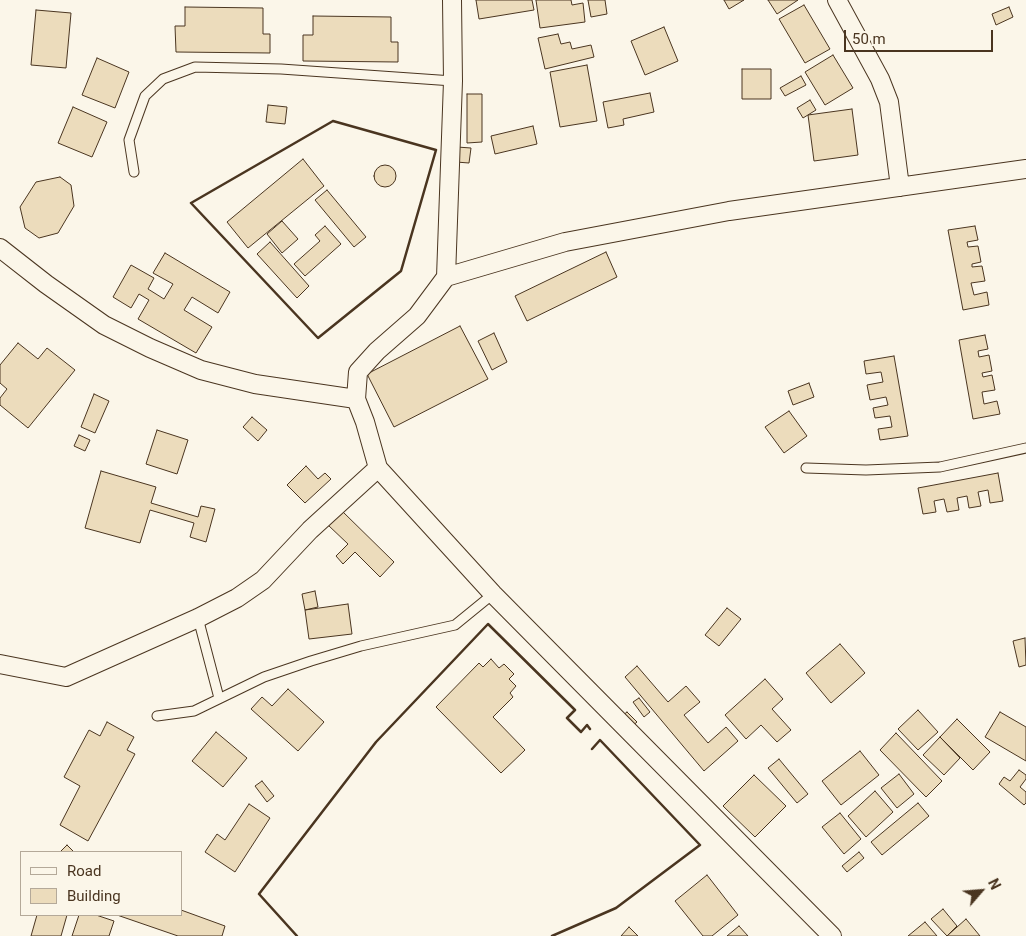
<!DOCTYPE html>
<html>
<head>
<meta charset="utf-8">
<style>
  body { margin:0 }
  #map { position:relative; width:1026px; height:936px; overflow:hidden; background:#fbf6e9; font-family:Roboto,sans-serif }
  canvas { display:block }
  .legend { position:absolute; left:20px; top:851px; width:162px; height:65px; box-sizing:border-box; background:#fbf6e9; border:1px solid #b4a999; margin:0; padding:6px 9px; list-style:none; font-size:15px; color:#4a3520 }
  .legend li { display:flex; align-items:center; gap:10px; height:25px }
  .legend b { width:25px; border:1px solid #b4a999 }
  .north { position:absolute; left:956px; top:866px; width:50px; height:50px; -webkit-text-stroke:4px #fbf6e9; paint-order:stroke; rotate:63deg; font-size:14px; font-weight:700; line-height:20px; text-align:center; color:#4a3520 }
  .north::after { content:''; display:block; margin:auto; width:18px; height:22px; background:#4a3520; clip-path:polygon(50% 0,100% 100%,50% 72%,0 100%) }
  .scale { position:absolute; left:844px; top:30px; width:149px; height:22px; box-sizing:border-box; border:2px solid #4a3520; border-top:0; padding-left:6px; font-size:15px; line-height:18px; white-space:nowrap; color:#4a3520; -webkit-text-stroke:4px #fbf6e9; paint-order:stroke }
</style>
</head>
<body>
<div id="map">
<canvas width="1026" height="936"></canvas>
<ul class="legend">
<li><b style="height:6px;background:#fbf6e9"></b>Road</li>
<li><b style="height:14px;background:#ecdcbc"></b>Building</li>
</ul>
<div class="north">N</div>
<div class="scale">50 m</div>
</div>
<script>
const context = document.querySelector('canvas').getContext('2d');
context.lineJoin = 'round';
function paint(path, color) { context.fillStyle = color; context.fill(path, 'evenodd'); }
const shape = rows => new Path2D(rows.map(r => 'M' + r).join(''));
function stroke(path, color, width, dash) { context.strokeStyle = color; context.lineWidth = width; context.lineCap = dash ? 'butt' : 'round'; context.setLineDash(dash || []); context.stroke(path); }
const building = shape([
  [476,0,532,0,534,10,479,19,476,0],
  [536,0,571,0,572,5,583,3,585,22,540,28,536,0],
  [588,0,605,0,607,14,591,17,588,0],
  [724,0,744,0,729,9,724,0],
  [768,0,798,0,777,14,768,0],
  [804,5,830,49,805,63,779,19,804,5],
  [185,7,263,8,263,34,270,34,270,53,176,52,175,26,185,26,185,7],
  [1009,7,1013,17,996,25,992,14,1009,7],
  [36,10,71,13,66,68,31,65,36,10],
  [313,16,391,17,391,42,398,42,398,62,303,61,303,35,313,35,313,16],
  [664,27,678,61,645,75,631,41,664,27],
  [558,34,561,44,570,42,572,49,591,45,594,57,545,69,538,38,558,34],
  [833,55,853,88,825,105,805,72,833,55],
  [97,58,129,72,115,108,82,95,97,58],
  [587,65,597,121,560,127,550,72,587,65],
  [742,69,771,69,771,99,742,99,742,69],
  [801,76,806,85,785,96,780,88,801,76],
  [650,93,654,112,623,119,624,125,608,128,603,102,650,93],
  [467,94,482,94,482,142,467,143,467,94],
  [810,100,816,110,803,118,797,108,810,100],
  [268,105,287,107,285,124,266,122,268,105],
  [73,107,107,122,92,157,58,143,73,107],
  [852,109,858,155,814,161,808,115,852,109],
  [533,126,537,144,495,154,491,136,533,126],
  [457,147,471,148,469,163,456,162,457,147],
  [303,159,324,186,248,248,227,222,303,159],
  '374 176a11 11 0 1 1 22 0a11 11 0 1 1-22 0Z',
  [60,177,71,185,74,206,58,233,39,238,25,228,20,207,36,182,60,177],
  [327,190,366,237,354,247,315,200,327,190],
  [282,221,298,239,282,253,267,234,282,221],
  [325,226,341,244,305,276,294,264,320,241,315,235,325,226],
  [975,226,978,240,967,242,968,247,978,246,981,262,972,264,972,267,982,266,985,281,971,283,974,295,987,292,989,305,963,310,948,230,975,226],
  [270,242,309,286,297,298,257,254,270,242],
  [606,252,617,277,527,321,515,296,606,252],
  [165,253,230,292,218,313,192,297,184,310,212,327,196,353,138,319,149,300,139,294,131,308,113,297,131,265,154,278,148,289,164,299,173,284,153,273,165,253],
  [460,326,488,379,394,427,367,374,460,326],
  [494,333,507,362,492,370,478,341,494,333],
  [985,335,988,349,978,351,979,357,989,355,992,371,982,373,983,377,992,375,995,390,982,392,984,404,997,401,1000,414,973,419,959,340,985,335],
  [18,343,38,359,47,348,75,370,28,428,0,405,0,398,7,389,0,383,0,365,18,343],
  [894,356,908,436,880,440,878,429,892,427,890,416,875,418,873,408,888,405,886,397,870,400,867,385,883,382,881,372,866,374,864,361,894,356],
  [809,383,814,397,793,405,788,391,809,383],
  [94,394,109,401,95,433,81,427,94,394],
  [789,411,807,436,784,453,765,427,789,411],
  [252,417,267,430,258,441,243,427,252,417],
  [157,430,188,440,177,474,146,464,157,430],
  [79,435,90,440,85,451,74,446,79,435],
  [306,466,318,479,325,473,331,479,305,503,287,485,306,466],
  [101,471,156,487,151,503,198,517,201,506,215,509,206,542,190,537,194,523,150,510,140,543,85,528,101,471],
  [998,473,1003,501,990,503,988,490,978,492,981,506,969,508,967,496,957,498,959,510,947,512,944,499,934,501,936,512,923,514,918,488,998,473],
  [342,511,394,562,380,577,355,552,343,564,336,556,348,544,328,525,342,511],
  [315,591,318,607,305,610,302,594,315,591],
  [348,604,352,634,309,639,305,610,348,604],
  [727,608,741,619,719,646,705,635,727,608],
  [1025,638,1026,665,1019,667,1013,641,1025,638],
  [840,644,865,673,831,703,806,673,840,644],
  [491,659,499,668,504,664,514,674,509,679,516,686,510,693,513,697,493,717,525,750,501,773,436,707,479,663,483,667,491,659],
  [637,666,668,702,686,686,700,702,684,715,708,743,726,727,738,741,704,771,625,677,637,666],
  [765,679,783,699,772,709,791,730,777,742,761,725,746,739,725,715,765,679],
  [288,689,324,722,298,751,251,709,262,697,272,706,288,689],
  [639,698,650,712,644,717,633,702,639,698],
  [918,710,938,732,918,750,898,729,918,710],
  [627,712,637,722,631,727,622,716,627,712],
  [1000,712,1026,727,1026,761,985,737,1000,712],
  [957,719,990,752,973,770,940,737,957,719],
  [107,722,134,737,127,750,135,754,88,841,60,825,80,786,64,777,89,730,100,736,107,722],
  [216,732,247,758,223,787,192,761,216,732],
  [896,733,942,781,926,797,880,750,896,733],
  [940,737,960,758,944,775,923,755,940,737],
  [860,751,879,775,841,805,822,781,860,751],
  [779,759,808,794,797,803,768,768,779,759],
  [1019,770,1026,775,1026,779,1020,787,1026,792,1026,803,1024,805,999,784,1004,777,1010,781,1019,770],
  [899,774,914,794,897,808,881,788,899,774],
  [754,775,786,806,755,837,723,806,754,775],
  [262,781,274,796,267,802,255,786,262,781],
  [875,791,893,812,866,837,848,816,875,791],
  [918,803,929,816,882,855,871,842,918,803],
  [249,804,270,818,235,872,205,852,217,834,225,840,249,804],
  [840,813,861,839,844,854,822,827,840,813],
  [67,845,74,852,60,852,67,845],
  [859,852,864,858,847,872,842,866,859,852],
  [707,875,738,915,712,936,703,936,675,901,707,875],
  [943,909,957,926,947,936,931,919,943,909],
  [181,910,225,926,222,936,178,936,117,915,181,915,181,910],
  [37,915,67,915,61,936,31,936,37,915],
  [79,915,96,915,114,921,109,936,72,936,79,915],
  [966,919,980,936,947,936,966,919],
  [925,922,937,936,908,936,925,922],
  [739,926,748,936,727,936,739,926],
  [629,927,638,936,621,936,629,927]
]);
paint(building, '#ecdcbc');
stroke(building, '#4a3520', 1);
const lane = shape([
  [134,172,129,140,145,96,163,79,195,67,281,69,453,81],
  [806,468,866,470,940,467,1026,448],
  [198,618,219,698],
  [157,716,194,711,264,677,311,661,361,646,455,625,493,594]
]);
const street = shape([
  [837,0,880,79,889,102,900,187],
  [0,248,46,284,104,325,150,348,201,370,255,384,356,399],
  [446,277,453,81,452,0],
  [0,664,66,677,198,618,237,598,263,580,310,530,378,468],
  [832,936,493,594,378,468,365,422,356,399,358,372,377,351,417,316,446,277,565,242,729,211,1026,169]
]);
stroke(lane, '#4a3520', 11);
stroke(street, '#4a3520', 20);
stroke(lane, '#fbf6e9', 9);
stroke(street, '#fbf6e9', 18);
stroke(shape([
  [333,121,436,150,401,271,318,338,191,203,333,121],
  [297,936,259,894,376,742,488,624,575,710,567,718,581,732,587,725,590,729],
  [552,936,616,908,700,845,600,740,592,749]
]), '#4a3520', 2.5);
</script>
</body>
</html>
